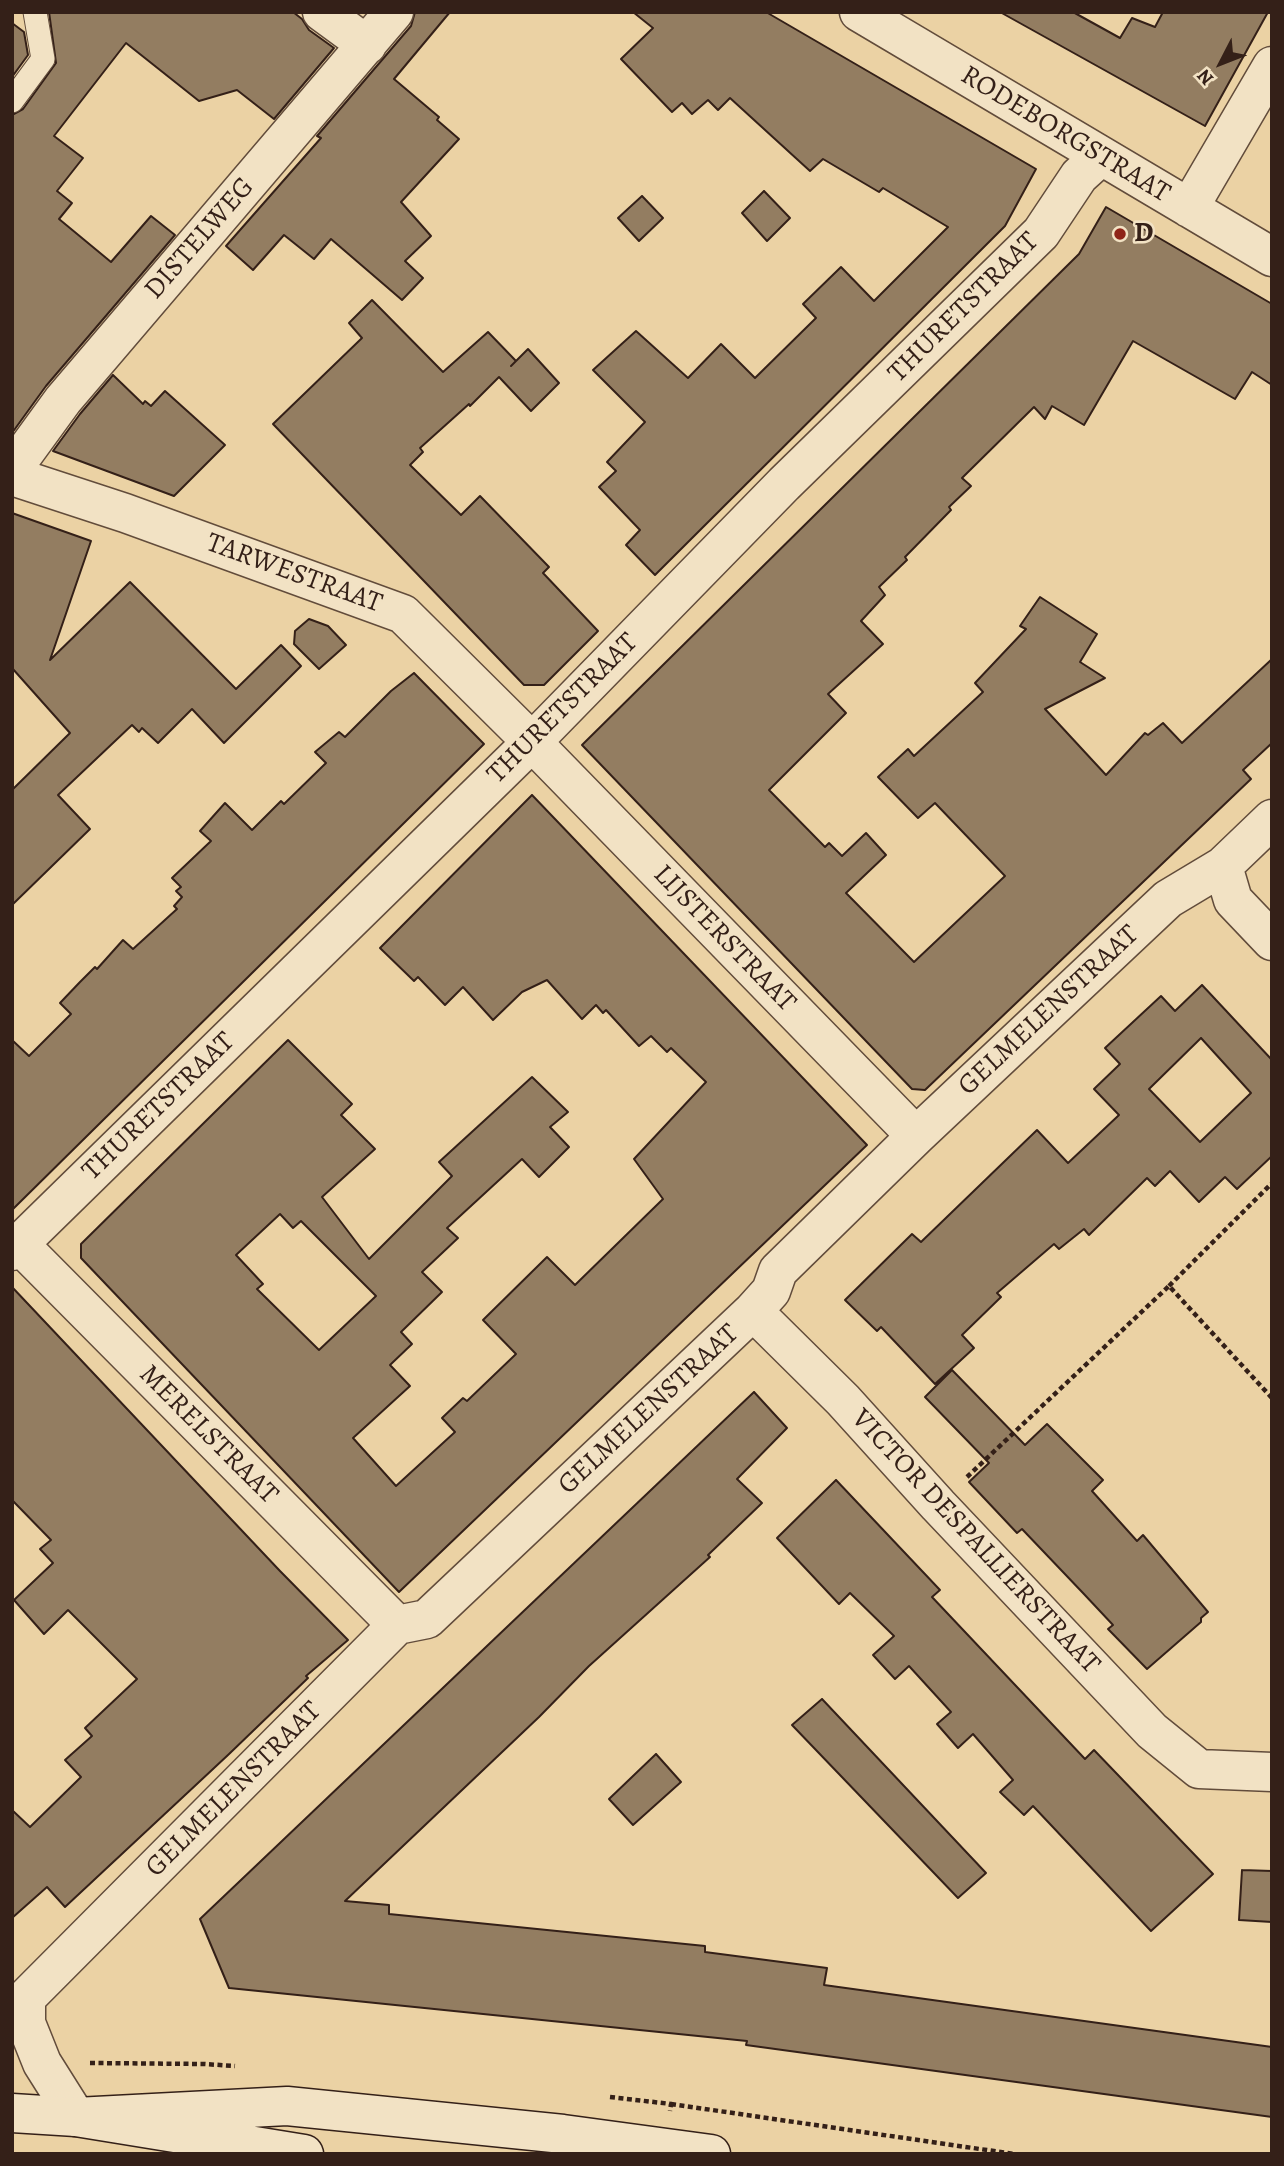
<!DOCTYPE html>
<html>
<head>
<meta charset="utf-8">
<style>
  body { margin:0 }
  #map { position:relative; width:1284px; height:2166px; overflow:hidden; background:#ebd2a4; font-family:Alegreya,serif }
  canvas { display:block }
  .frame { position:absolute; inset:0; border:14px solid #342018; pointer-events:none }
  .north { position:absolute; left:1186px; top:28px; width:70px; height:70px; -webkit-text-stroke:5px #f2e2c4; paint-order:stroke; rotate:228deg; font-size:19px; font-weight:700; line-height:28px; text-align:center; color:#342018 }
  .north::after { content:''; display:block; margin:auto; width:24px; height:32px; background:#342018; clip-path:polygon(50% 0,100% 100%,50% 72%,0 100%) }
</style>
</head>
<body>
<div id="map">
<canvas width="1284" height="2166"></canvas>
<div class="frame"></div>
<div class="north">N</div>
</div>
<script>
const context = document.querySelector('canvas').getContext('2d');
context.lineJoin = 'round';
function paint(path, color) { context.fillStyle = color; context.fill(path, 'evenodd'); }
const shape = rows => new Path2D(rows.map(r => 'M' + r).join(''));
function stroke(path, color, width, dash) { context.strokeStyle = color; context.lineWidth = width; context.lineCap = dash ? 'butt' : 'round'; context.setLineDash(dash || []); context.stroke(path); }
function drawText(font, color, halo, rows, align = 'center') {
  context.font = font + ' Alegreya,serif'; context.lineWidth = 5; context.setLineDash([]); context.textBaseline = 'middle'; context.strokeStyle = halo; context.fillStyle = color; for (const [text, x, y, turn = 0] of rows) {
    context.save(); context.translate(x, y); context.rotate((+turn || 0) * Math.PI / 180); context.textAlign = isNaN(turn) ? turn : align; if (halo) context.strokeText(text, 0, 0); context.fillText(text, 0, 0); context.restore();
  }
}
const building = shape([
  [49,12,293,12,302,19,309,30,334,48,274,119,237,90,199,101,126,43,54,136,83,158,57,191,72,203,59,219,111,262,151,216,175,235,46,386,12,433,12,115,23,109,56,63,49,12],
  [415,12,450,12,394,79,439,117,437,120,459,139,401,202,431,236,405,261,423,278,402,300,331,239,314,259,284,235,253,270,226,246,321,138,317,136,411,26,415,12],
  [633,12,766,12,1036,169,1005,226,655,575,626,545,640,530,599,487,616,471,607,462,645,422,593,370,636,331,688,378,721,344,755,378,816,318,803,304,841,267,874,301,948,227,883,188,879,192,823,159,810,171,730,98,718,110,708,100,692,114,682,103,672,112,621,59,653,28,633,12],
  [1000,12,1073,12,1120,38,1132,18,1155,27,1163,12,1268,12,1205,126,1000,12],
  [12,23,24,32,28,55,12,77,12,23],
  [764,191,790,218,767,241,742,213,764,191],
  [642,196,663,218,639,241,618,218,642,196],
  [1106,207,1272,304,1272,385,1252,372,1235,399,1133,341,1084,425,1052,406,1045,419,1034,407,962,478,971,486,949,507,951,510,905,557,907,560,879,587,885,595,861,621,883,644,828,694,846,713,769,790,825,847,829,843,842,856,866,833,886,855,846,893,914,962,1005,876,935,803,918,818,878,777,908,749,914,756,983,692,975,683,1026,629,1020,626,1040,597,1097,634,1080,662,1105,678,1045,709,1106,775,1145,733,1148,735,1163,723,1182,743,1272,659,1272,743,1243,770,1251,779,925,1090,912,1089,582,745,1079,254,1106,207],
  [372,300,443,372,488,332,516,361,511,366,528,349,559,383,531,411,499,377,470,406,469,404,420,448,423,452,410,465,461,515,480,496,549,567,543,573,598,631,544,685,524,685,273,424,362,338,349,323,372,300],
  [113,375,143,404,145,401,151,406,165,391,225,445,174,496,53,451,80,414,113,375],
  [12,513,91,541,50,660,130,582,236,689,281,645,301,666,224,743,192,709,158,743,142,728,139,732,132,725,58,795,90,829,12,905,12,790,70,733,12,668,12,513],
  [309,619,328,626,346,645,319,669,294,644,295,631,309,619],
  [414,673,484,744,12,1210,12,1040,29,1056,71,1014,60,1003,80,982,95,967,97,969,123,940,133,949,177,909,174,906,182,897,176,891,181,887,172,878,211,841,200,831,225,803,252,830,281,801,284,804,326,763,315,752,339,732,345,737,391,691,414,673],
  [532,795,867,1145,399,1592,81,1258,81,1244,288,1040,352,1104,341,1115,375,1149,322,1197,369,1259,452,1176,439,1162,532,1077,568,1112,550,1127,569,1147,539,1177,522,1159,447,1228,458,1238,422,1272,442,1292,401,1332,412,1344,390,1365,410,1386,353,1438,396,1486,455,1432,442,1418,463,1398,467,1401,516,1354,483,1320,547,1257,575,1285,663,1199,634,1159,706,1082,671,1048,667,1052,651,1036,639,1046,606,1010,603,1013,596,1005,582,1019,547,980,522,992,493,1020,463,987,445,1005,418,977,414,981,380,948,532,795],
  [280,1214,293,1228,301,1221,376,1296,319,1350,257,1289,263,1284,236,1255,280,1214],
  [1202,985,1272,1060,1272,1156,1237,1189,1225,1177,1199,1202,1170,1171,1155,1186,1147,1178,1089,1235,1084,1229,1059,1249,1054,1244,997,1293,1001,1297,962,1335,974,1348,935,1384,881,1327,877,1331,845,1300,912,1234,921,1242,1037,1130,1068,1163,1119,1115,1094,1089,1120,1064,1105,1048,1161,996,1175,1011,1202,985],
  [1201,1038,1251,1093,1200,1142,1149,1089,1201,1038],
  [12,1287,280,1571,348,1640,306,1676,308,1678,228,1755,65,1907,47,1887,12,1918,12,1810,30,1827,81,1777,65,1760,92,1736,85,1728,137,1679,68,1610,44,1634,14,1600,53,1563,40,1549,51,1540,12,1500,12,1287],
  [952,1370,1025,1445,1047,1424,1103,1480,1092,1491,1137,1541,1143,1535,1208,1612,1201,1618,1201,1622,1147,1669,1108,1629,1113,1625,1083,1593,1022,1529,1017,1533,969,1482,989,1463,925,1397,952,1370],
  [754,1392,787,1428,737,1479,762,1503,708,1555,710,1557,589,1666,539,1717,345,1901,389,1905,389,1914,705,1946,705,1952,827,1968,824,1985,1272,2047,1272,2117,746,2045,747,2041,229,1988,200,1919,754,1392],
  [836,1480,940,1590,932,1597,1085,1759,1094,1750,1213,1874,1151,1931,1033,1806,1024,1815,1000,1792,1013,1780,973,1734,958,1748,937,1724,951,1712,909,1666,895,1679,873,1655,894,1636,850,1593,839,1604,777,1538,836,1480],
  [822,1699,986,1873,958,1898,792,1725,822,1699],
  [656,1754,681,1782,633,1825,609,1799,656,1754],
  [1242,1870,1272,1871,1272,1922,1239,1920,1242,1870]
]);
paint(building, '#937d61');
stroke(building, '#342018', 2);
const lane = shape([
  [12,101,43,59,35,12]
]);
const street = shape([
  [322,12,367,45],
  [859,12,1272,257],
  [1189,208,1272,66],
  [12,470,63,400,394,12],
  [12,476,125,513,403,614,532,742,916,1136],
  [1223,866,1233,900,1272,941],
  [19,1244,397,1625],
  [12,1251,532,742,784,484,1041,233,1079,176,1101,156],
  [753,1311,843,1400,938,1505,1152,1731,1199,1769,1272,1772],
  [26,2000,26,2023,42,2063,76,2117],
  [12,2012,397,1625,427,1619,753,1311,771,1291,778,1271,916,1136,1168,899,1223,866,1272,819]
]);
const secondary = shape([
  [12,2113,76,2117,304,2154],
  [76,2117,287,2106,563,2134,711,2154]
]);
stroke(lane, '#624c3b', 25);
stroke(street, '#624c3b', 41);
stroke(secondary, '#342018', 41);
stroke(shape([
  [1169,1286,1272,1183],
  [967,1477,1169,1286,1272,1398],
  [90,2063,204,2064,235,2066],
  [610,2097,671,2104,670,2111],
  [671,2104,1014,2154]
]), '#342018', 4.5, [5, 3.5]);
stroke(lane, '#f2e2c4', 23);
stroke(street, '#f2e2c4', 38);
stroke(secondary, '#f2e2c4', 38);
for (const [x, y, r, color] of [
  [1120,234,7,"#8f2418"]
]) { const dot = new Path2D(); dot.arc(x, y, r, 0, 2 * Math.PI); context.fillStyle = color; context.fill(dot); stroke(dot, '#f2e2c4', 2.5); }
drawText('28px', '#342018', '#f2e2c4', [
  ["RODEBORGSTRAAT",1065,135,31],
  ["DISTELWEG",200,239,-49],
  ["THURETSTRAAT",964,308,-45],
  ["TARWESTRAAT",294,574,20],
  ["THURETSTRAAT",563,709,-45],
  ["LIJSTERSTRAAT",724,939,46],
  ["GELMELENSTRAAT",1049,1011,-43],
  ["THURETSTRAAT",159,1107,-44],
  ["GELMELENSTRAAT",649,1410,-43],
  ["MERELSTRAAT",208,1435,45],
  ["VICTOR DESPALLIERSTRAAT",975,1542,47],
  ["GELMELENSTRAAT",234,1790,-45]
]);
drawText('bold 28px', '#342018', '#f2e2c4', [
  ["D",1134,234]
], 'left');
</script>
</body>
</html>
